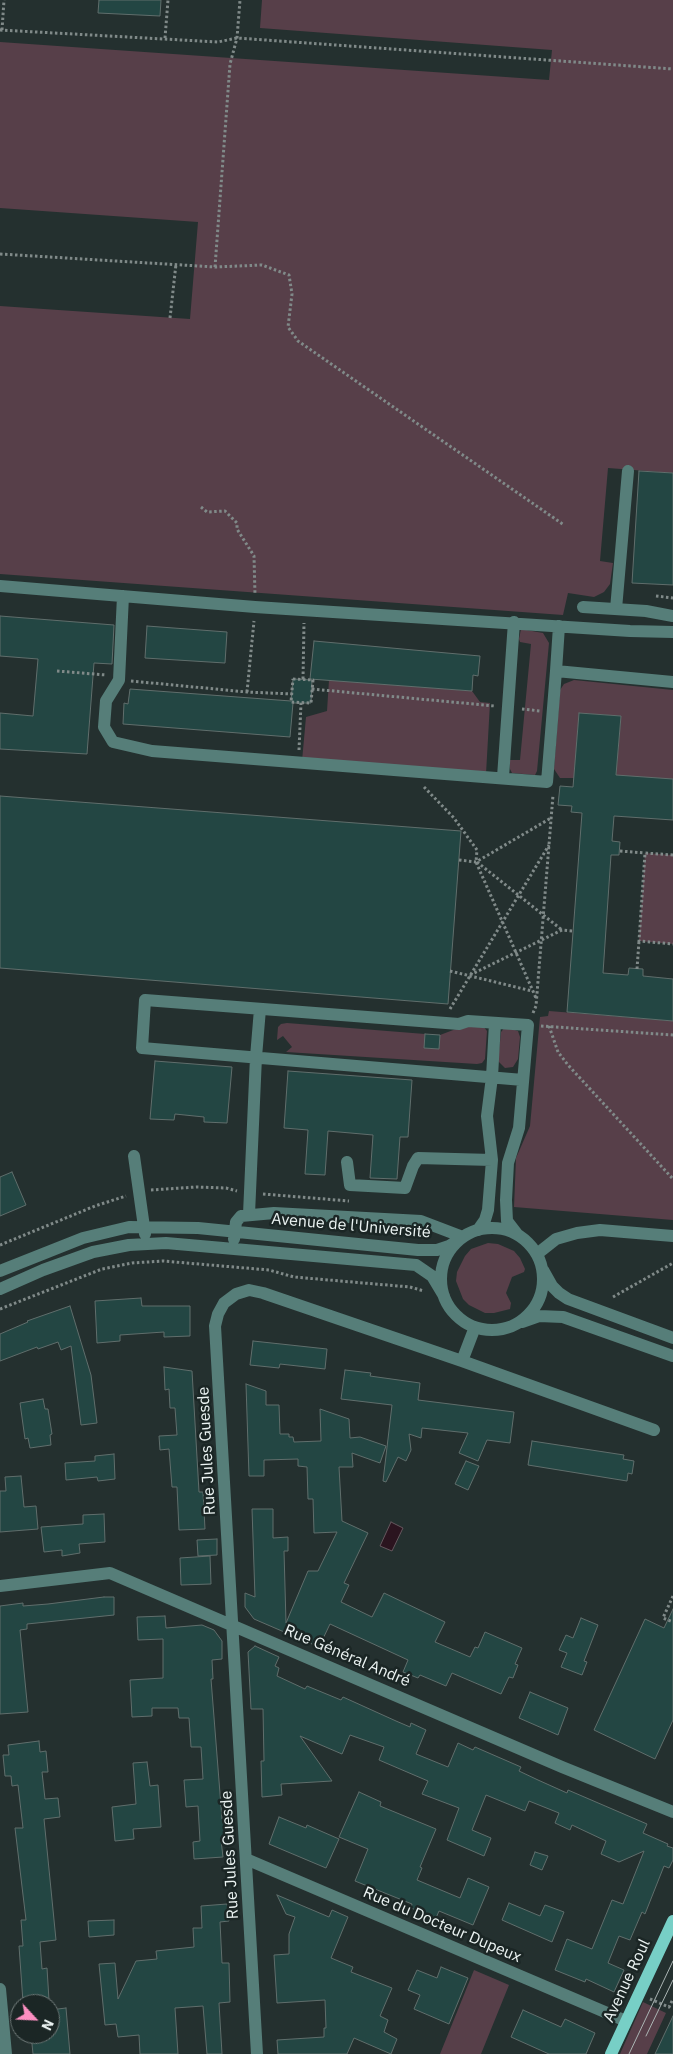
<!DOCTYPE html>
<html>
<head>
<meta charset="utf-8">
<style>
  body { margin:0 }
  #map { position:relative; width:673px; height:2054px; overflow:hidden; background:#24302f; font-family:"IBM Plex Sans",sans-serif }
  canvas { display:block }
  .north { position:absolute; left:10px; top:1994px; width:50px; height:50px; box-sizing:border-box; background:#1b2625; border:1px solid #6e7877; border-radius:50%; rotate:115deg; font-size:14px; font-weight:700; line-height:20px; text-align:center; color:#ebf3f2 }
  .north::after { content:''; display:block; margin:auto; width:18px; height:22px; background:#fc8fc1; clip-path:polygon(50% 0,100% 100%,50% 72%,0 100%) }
</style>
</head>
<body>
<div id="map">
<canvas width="673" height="2054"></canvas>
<div class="north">N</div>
</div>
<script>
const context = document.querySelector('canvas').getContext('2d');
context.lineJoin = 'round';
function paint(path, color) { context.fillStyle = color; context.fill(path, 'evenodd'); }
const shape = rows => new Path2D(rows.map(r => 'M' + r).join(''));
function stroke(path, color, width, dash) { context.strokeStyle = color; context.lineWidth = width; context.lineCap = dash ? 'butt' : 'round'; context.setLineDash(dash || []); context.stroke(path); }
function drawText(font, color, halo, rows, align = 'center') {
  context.font = font + ' "IBM Plex Sans",sans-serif'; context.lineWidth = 5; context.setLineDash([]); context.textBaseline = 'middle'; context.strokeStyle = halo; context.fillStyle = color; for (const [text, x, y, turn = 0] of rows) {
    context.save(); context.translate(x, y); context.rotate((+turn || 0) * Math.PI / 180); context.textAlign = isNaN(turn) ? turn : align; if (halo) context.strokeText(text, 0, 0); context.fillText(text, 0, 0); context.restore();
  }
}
paint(shape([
  [262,0,673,0,673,473,608,468,600,561,613,563,610,584,604,592,594,597,568,593,563,615,0,574,0,306,190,319,198,222,0,208,0,42,549,80,552,50,260,28],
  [521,629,543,633,549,643,537,771,535,775,512,773,510,769,510,760,520,760,531,644,520,642,519,639],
  [329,680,472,691,480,702,490,703,486,774,302,761,306,717,327,711],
  [574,680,673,690,673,779,616,778,621,716,579,713,574,778,560,778,554,769,560,690,564,684],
  [645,853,673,855,673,944,639,941],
  [549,1011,673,1021,673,1220,514,1207,516,1158,530,1126,540,1017,548,1016],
  [287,1023,425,1034,439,1049,440,1035,469,1024,483,1026,487,1031,485,1059,482,1063,477,1064,286,1052,292,1047,283,1036,277,1040,278,1027,281,1024],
  [505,1027,518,1031,520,1037,518,1059,513,1067,505,1068,498,1061,501,1032],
  [488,1243,498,1244,514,1251,520,1258,525,1269,524,1272,512,1277,506,1293,511,1303,510,1309,494,1313,485,1313,469,1305,463,1299,456,1281,457,1272,465,1256,471,1249],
  [474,1970,509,1985,481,2054,440,2054],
  [643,2002,666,2013,647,2054,620,2054]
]), '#573f49');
const water = shape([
  [391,1522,403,1528,392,1551,380,1546,391,1522]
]);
paint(water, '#2b141f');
stroke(water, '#65575e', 1);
const building = shape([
  [99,0,161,0,160,16,98,13,99,0],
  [639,471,673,473,673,585,632,583,639,471],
  [0,616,114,625,112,664,94,663,87,754,0,749,0,713,33,716,38,659,0,656,0,616],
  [147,626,227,632,225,663,145,658,147,626],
  [314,641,480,656,478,676,473,675,472,691,310,679,314,641],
  [293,679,312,680,311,703,293,703,290,737,123,724,124,703,128,704,130,689,291,701,293,679],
  [579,713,621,716,616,775,673,779,673,820,614,816,612,841,620,842,619,855,611,855,603,973,628,975,629,968,643,969,643,976,673,979,673,1021,567,1012,582,813,571,812,572,806,558,805,560,786,573,787,579,713],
  [0,796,461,831,448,1004,0,968,0,796],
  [425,1034,440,1035,439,1049,424,1048,425,1034],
  [155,1061,232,1067,227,1123,204,1122,204,1117,175,1114,174,1120,150,1119,155,1061],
  [288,1071,412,1080,408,1137,400,1137,397,1179,370,1178,373,1135,328,1131,325,1175,305,1174,308,1130,284,1128,288,1071],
  [12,1172,26,1205,0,1216,0,1177,12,1172],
  [141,1298,142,1306,190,1306,190,1336,164,1337,164,1332,120,1335,120,1341,97,1343,95,1301,141,1298],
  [70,1306,91,1375,97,1423,81,1425,71,1346,61,1350,58,1342,38,1349,37,1347,0,1361,0,1334,28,1322,27,1321,70,1306],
  [253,1341,327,1349,325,1369,280,1364,279,1368,250,1365,253,1341],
  [164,1367,192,1371,199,1492,203,1492,205,1529,179,1530,177,1487,172,1487,169,1449,160,1450,159,1436,177,1435,175,1408,170,1408,169,1389,165,1390,164,1367],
  [345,1370,371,1373,370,1376,420,1383,418,1400,514,1412,510,1443,487,1440,478,1461,459,1453,468,1433,422,1428,421,1438,409,1434,411,1450,406,1461,398,1457,386,1482,383,1481,392,1405,341,1399,345,1370],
  [246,1384,266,1391,266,1405,279,1405,280,1434,289,1434,289,1437,293,1437,294,1442,321,1441,320,1409,349,1419,350,1438,360,1437,386,1446,380,1463,352,1453,353,1467,339,1467,342,1521,368,1533,344,1583,349,1585,341,1602,372,1617,384,1593,445,1622,435,1642,470,1657,475,1647,478,1648,485,1632,522,1648,515,1664,518,1665,513,1678,509,1677,501,1694,452,1673,446,1686,420,1675,418,1678,403,1672,408,1660,330,1624,319,1647,254,1619,245,1607,245,1593,255,1597,252,1509,273,1509,273,1538,288,1537,288,1551,284,1551,286,1623,308,1571,318,1571,337,1532,314,1533,313,1499,308,1499,307,1467,298,1466,298,1459,264,1460,264,1476,249,1476,246,1384],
  [43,1399,45,1409,48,1409,52,1434,50,1435,51,1445,30,1448,28,1438,25,1439,20,1403,43,1399],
  [532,1441,624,1455,623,1459,634,1461,632,1474,628,1473,627,1481,528,1465,532,1441],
  [114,1454,115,1479,98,1481,97,1477,66,1480,65,1463,95,1461,95,1456,114,1454],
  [466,1461,479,1466,468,1490,455,1484,466,1461],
  [21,1476,24,1507,36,1506,38,1529,0,1532,0,1491,6,1491,5,1477,21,1476],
  [104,1514,105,1542,79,1544,80,1553,62,1556,62,1550,44,1552,41,1527,83,1524,83,1515,104,1514],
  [217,1539,217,1555,198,1556,197,1540,217,1539],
  [210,1556,211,1584,181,1585,180,1558,210,1556],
  [104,1597,114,1597,114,1615,27,1624,27,1629,20,1630,28,1712,0,1714,0,1606,23,1603,23,1606,48,1604,104,1597],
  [673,1609,673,1720,655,1759,594,1730,645,1619,664,1628,673,1609],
  [165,1616,166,1628,202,1625,214,1630,222,1641,222,1659,212,1660,213,1679,211,1679,222,1819,226,1819,228,1839,221,1840,223,1857,194,1859,193,1842,200,1841,198,1806,186,1807,184,1780,203,1779,201,1747,191,1747,189,1718,179,1718,178,1708,152,1708,152,1716,132,1717,130,1680,163,1678,163,1639,138,1640,137,1617,165,1616],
  [581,1618,598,1625,584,1661,587,1662,582,1675,561,1667,567,1653,559,1650,566,1635,573,1638,581,1618],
  [255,1646,279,1657,275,1666,279,1668,277,1676,305,1689,307,1686,341,1700,343,1697,396,1721,410,1727,411,1723,426,1730,416,1754,448,1767,458,1743,473,1750,475,1747,521,1767,519,1771,538,1780,567,1793,568,1790,647,1824,643,1833,668,1844,667,1846,673,1848,673,1860,669,1868,664,1866,645,1914,642,1912,630,1940,619,1936,608,1963,624,1970,614,1992,586,1979,585,1982,555,1970,567,1939,592,1949,612,1900,623,1904,644,1851,619,1862,601,1854,606,1841,572,1825,570,1830,555,1823,559,1813,529,1801,525,1811,486,1795,472,1830,491,1838,484,1856,447,1840,459,1808,422,1794,428,1781,379,1760,384,1747,350,1735,342,1754,300,1736,332,1781,281,1784,282,1795,262,1797,261,1761,264,1761,263,1709,251,1709,248,1652,255,1646],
  [530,1692,568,1708,558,1735,519,1718,530,1692],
  [39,1741,40,1752,46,1751,48,1772,42,1772,45,1799,58,1798,60,1817,44,1819,56,1940,40,1942,42,1969,47,1968,49,2000,23,2002,19,1946,23,1946,21,1920,26,1920,15,1828,23,1828,18,1785,12,1786,11,1776,5,1776,3,1755,9,1755,8,1745,39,1741],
  [147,1762,150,1786,158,1785,161,1827,133,1829,134,1839,115,1841,112,1807,136,1804,133,1763,147,1762],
  [359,1792,381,1802,380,1806,436,1829,420,1867,422,1868,417,1880,460,1898,468,1878,489,1887,473,1925,439,1911,436,1918,411,1908,412,1904,355,1881,368,1849,339,1837,359,1792],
  [279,1817,306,1828,307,1825,339,1839,326,1868,269,1844,279,1817],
  [535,1852,548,1856,542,1870,530,1865,535,1852],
  [277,1895,329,1917,332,1910,348,1917,331,1958,353,1967,351,1972,392,1988,380,2016,388,2020,384,2032,397,2039,391,2054,354,2038,347,2054,278,2054,277,2040,324,2037,324,2028,326,2028,325,2000,277,2003,274,1955,289,1954,289,1934,295,1917,286,1914,277,1895],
  [509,1903,540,1916,545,1905,564,1912,552,1942,502,1920,509,1903],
  [227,1904,229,1921,220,1922,222,1963,229,1963,230,2002,219,2003,222,2054,207,2054,203,2006,175,2008,178,2054,140,2054,139,2035,118,2037,116,2024,105,2025,99,1964,115,1963,118,1999,136,1961,157,1959,156,1951,194,1947,193,1928,202,1928,201,1906,227,1904],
  [114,1920,114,1935,89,1937,88,1921,114,1920],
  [441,1967,468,1978,449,2024,414,2009,420,1995,408,1990,417,1970,437,1978,441,1967],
  [66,2008,70,2054,33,2054,31,2034,50,2034,50,2010,66,2008],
  [523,2010,561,2027,565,2019,595,2033,586,2054,549,2054,511,2037,523,2010],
  [673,2016,673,2054,655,2054,673,2016]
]);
paint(building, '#234643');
stroke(building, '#606e6c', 1);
stroke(shape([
  [0,30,218,42,237,38,673,69],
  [2,30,4,0],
  [165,38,168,0],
  [0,254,215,267,262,265,289,275,292,294,288,327,298,341,564,525],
  [215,267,230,64,237,38,240,0],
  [170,318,176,264],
  [201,507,207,512,225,511,237,523,237,529,254,556,255,595],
  [656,596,673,598],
  [57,671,106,675],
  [293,679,313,680,311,703,291,702,293,679],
  [303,679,304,623],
  [131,681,247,692,292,694],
  [312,689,495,706],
  [247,692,254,621],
  [522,709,540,711],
  [299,750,301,703],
  [424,787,454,818,477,850,476,862,536,998],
  [620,851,645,853],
  [673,855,645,853,639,941,673,944],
  [459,860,476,862,551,818],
  [477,862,562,930],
  [637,969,639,941],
  [450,971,532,991],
  [470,975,562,930,573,931],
  [450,1009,549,845],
  [533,1013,536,1006,553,795],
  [541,1026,673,1035],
  [549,1026,558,1052,568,1065,673,1179],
  [151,1190,196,1187,226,1188,237,1191],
  [263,1194,349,1201],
  [0,1245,95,1206,126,1196],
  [613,1297,673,1263],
  [0,1309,102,1269,132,1263,163,1261,269,1270,294,1277,410,1287,424,1291],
  [673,1596,663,1618,673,1622],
  [650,1999,669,2007,673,1999]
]), '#808a89', 3, [2.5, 2.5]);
stroke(shape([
  [0,586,255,607,630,631,673,632],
  [123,596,119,680,106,701,104,727,113,742,152,751,547,782,556,671,673,682],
  [583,607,646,611,673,616],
  [616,609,628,471],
  [556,671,559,626],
  [503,777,514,622],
  [134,1156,145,1234],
  [347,1162,350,1185,405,1188,413,1166,418,1158,492,1160],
  [249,1214,256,1057,260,1009],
  '441 1279a51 51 0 1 1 102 0a51 51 0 1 1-102 0Z',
  [478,1230,485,1220,488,1210,492,1160,487,1116,492,1077,495,1023],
  [517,1234,507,1221,506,1200,508,1163,519,1128,528,1025,468,1021,459,1024,145,1000,142,1048,523,1080],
  [234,1239,236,1222,241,1216,274,1213,421,1221,463,1237],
  [537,1254,556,1239,577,1233,600,1230,673,1236],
  [543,1270,552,1286,559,1293,568,1299,673,1338],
  [0,1271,83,1238,129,1227,198,1228,418,1250,437,1250,449,1246,463,1237],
  [0,1289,43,1270,93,1252,129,1245,166,1243,416,1265,432,1276,444,1296],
  [522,1322,539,1316,563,1317,673,1356],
  [462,1361,475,1327],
  [0,1586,110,1573,562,1767,673,1812],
  [246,1859,626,2021],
  [0,1989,6,2054],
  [257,2054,215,1326,218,1314,224,1303,236,1294,249,1290,263,1293,462,1361,654,1430]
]), '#567e79', 12);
stroke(shape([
  [611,2054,673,1921]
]), '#77cfc6', 12);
stroke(shape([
  [646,2036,673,1980],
  [629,2054,673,1961]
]), '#abb5b4', 1);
drawText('16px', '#ebf3f2', '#1b2625', [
  ["Avenue de l'Université",351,1226,5],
  ["Rue Jules Guesde",207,1451,-93],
  ["Rue Général André",347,1656,23],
  ["Rue Jules Guesde",230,1855,-93],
  ["Rue du Docteur Dupeux",442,1925,23],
  ["Avenue Roul",627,1981,-65]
]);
</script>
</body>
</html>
